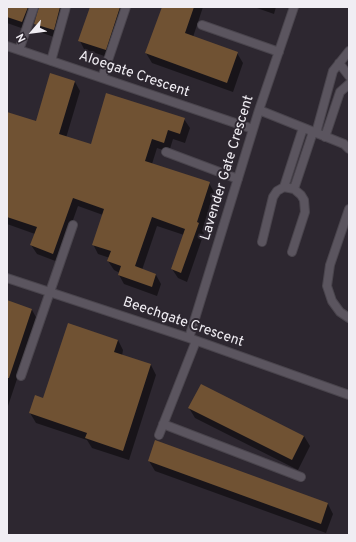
<!DOCTYPE html>
<html>
<head>
<meta charset="utf-8">
<style>
  body { margin:0 }
  #map { position:relative; width:356px; height:542px; overflow:hidden; background:#2d2730; font-family:Overpass,sans-serif }
  canvas { display:block }
  .frame { position:absolute; inset:0; border:8px solid #f0edf3; pointer-events:none }
  .north { position:absolute; left:12px; top:12px; width:40px; height:40px; -webkit-text-stroke:3px #2d2730; paint-order:stroke; rotate:242deg; font-size:11px; font-weight:700; line-height:16px; text-align:center; color:#f0edf3 }
  .north::after { content:''; display:block; margin:auto; width:14px; height:18px; background:#f0edf3; clip-path:polygon(50% 0,100% 100%,50% 72%,0 100%) }
</style>
</head>
<body>
<div id="map">
<canvas width="356" height="542"></canvas>
<div class="frame"></div>
<div class="north">N</div>
</div>
<script>
const context = document.querySelector('canvas').getContext('2d');
context.lineJoin = 'round';
function paint(path, color) { context.fillStyle = color; context.fill(path, 'evenodd'); }
const shape = rows => new Path2D(rows.map(r => 'M' + r).join(''));
function stroke(path, color, width, dash) { context.strokeStyle = color; context.lineWidth = width; context.lineCap = dash ? 'butt' : 'round'; context.setLineDash(dash || []); context.stroke(path); }
function drawText(font, color, halo, rows, align = 'center') {
  context.font = font + ' Overpass,sans-serif'; context.lineWidth = 4; context.setLineDash([]); context.textBaseline = 'middle'; context.strokeStyle = halo; context.fillStyle = color; for (const [text, x, y, turn = 0] of rows) {
    context.save(); context.translate(x, y); context.rotate((+turn || 0) * Math.PI / 180); context.textAlign = isNaN(turn) ? turn : align; if (halo) context.strokeText(text, 0, 0); context.fillText(text, 0, 0); context.restore();
  }
}
paint(shape([
  [7,7,71,7,70,11,65,14,59,39,40,32,35,23,40,8,34,14,27,30,7,23],
  [91,7,128,7,110,58,84,49,80,41],
  [163,7,203,7,193,37,237,53,243,63,233,92,152,63,146,53],
  [254,7,276,7,274,14],
  [75,82,80,91,66,138,91,145,184,119,190,128,185,143,173,139,169,152,157,148,152,164,209,183,214,192,202,231,204,233,187,282,178,278,172,269,184,235,157,226,142,270,156,275,161,284,157,296,124,284,119,275,120,273,114,270,108,261,110,258,98,254,93,244,103,215,78,206,58,262,37,254,31,245,35,234,7,224,7,113,36,122],
  [7,302,32,310,37,319,8,406],
  [118,340,123,350,122,356,151,365,156,375,129,460,92,448,87,440,36,423,30,413,44,399],
  [189,408,304,436,310,446,298,470,195,418],
  [149,461,328,504,333,514,326,533,155,471]
]), '#0007');
paint(shape([
  [7,7,28,7,22,22,7,17],
  [39,7,60,7,54,30,34,24],
  [90,7,120,7,106,50,78,41],
  [162,7,194,7,185,33,238,52,227,83,145,53],
  [50,73,75,81,59,134,91,144,106,93,185,118,180,134,168,130,164,143,152,139,145,161,210,182,197,222,199,223,181,273,171,269,185,229,152,217,135,266,156,274,152,287,118,275,121,266,107,261,111,251,92,245,104,209,73,198,53,254,30,245,37,227,7,217,7,112,36,121],
  [7,300,32,309,9,378,7,378],
  [68,323,118,340,114,352,151,364,123,451,85,438,87,433,29,413,35,395,43,398],
  [201,384,304,436,292,460,188,408],
  [155,440,328,503,321,524,148,461]
]), '#705233');
const lane = shape([
  [202,25,279,52],
  [7,46,253,129],
  [19,50,34,7],
  [51,61,66,7],
  [339,63,349,76],
  [102,78,126,7],
  [259,110,344,144,349,149],
  [316,133,333,71,349,51],
  [325,137,340,92,349,84],
  [166,152,238,179],
  [284,187,303,128],
  [294,189,313,132],
  [349,209,330,265,327,286,332,301,340,312,349,318],
  [262,242,273,197,277,191,284,187,294,189,301,195,304,200,305,212,292,252],
  [7,278,189,338,349,395],
  [189,338,259,110,294,7],
  [21,376,73,225],
  [163,424,301,477],
  [159,435,196,341]
]);
stroke(lane, '#4a454d', 10);
stroke(lane, '#5b555f', 8);
drawText('14px', '#f0edf3', '#2d2730', [
  ["Aloegate Crescent",134,75,19],
  ["Lavender Gate Crescent",228,168,-73],
  ["Beechgate Crescent",183,323,19]
]);
</script>
</body>
</html>
